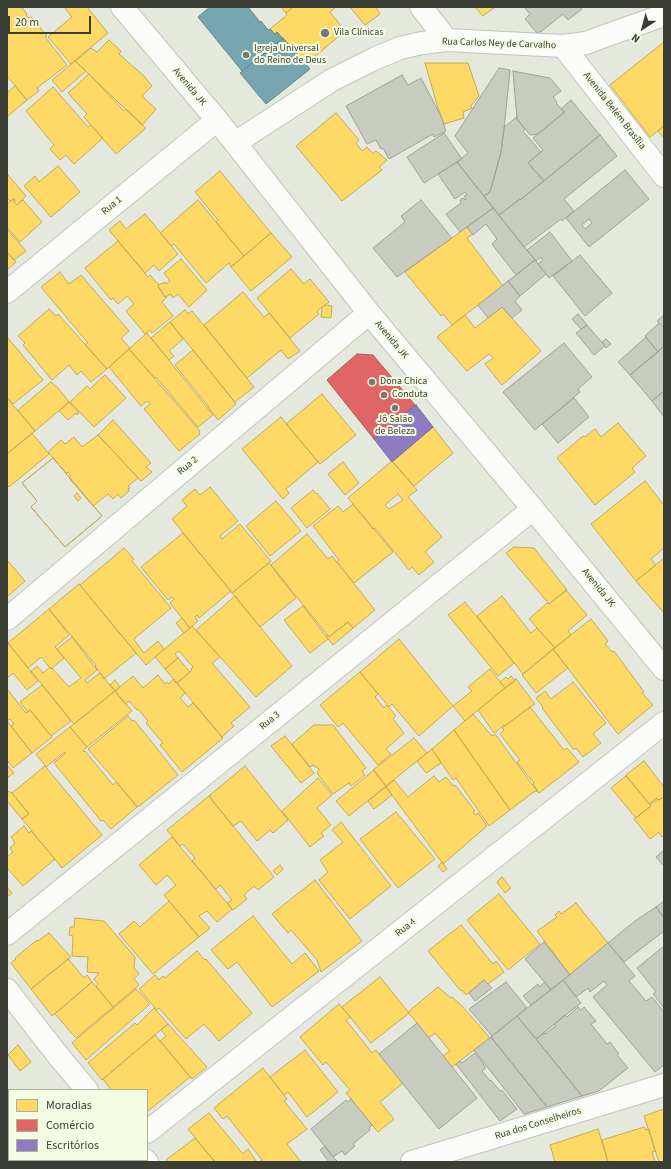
<!DOCTYPE html>
<html>
<head>
<meta charset="utf-8">
<style>
  body { margin:0 }
  #map { position:relative; width:671px; height:1169px; overflow:hidden; background:#e5e9dd; font-family:"Source Sans 3",sans-serif }
  canvas { display:block }
  .frame { position:absolute; inset:0; border:8px solid #3b3e35; pointer-events:none }
  .legend { position:absolute; left:8px; top:1089px; width:140px; height:72px; box-sizing:border-box; background:#f4fce4; border:1px solid #aab09e; margin:0; padding:5px 7px; list-style:none; font-size:12px; color:#3b3e35 }
  .legend li { display:flex; align-items:center; gap:8px; height:20px }
  .legend b { width:20px; border:1px solid #aab09e }
  .north { position:absolute; left:623px; top:8px; width:40px; height:40px; -webkit-text-stroke:3px #f4fce4; paint-order:stroke; rotate:216deg; font-size:11px; font-weight:700; line-height:16px; text-align:center; color:#3b3e35 }
  .north::after { content:''; display:block; margin:auto; width:14px; height:18px; background:#3b3e35; clip-path:polygon(50% 0,100% 100%,50% 72%,0 100%) }
  .scale { position:absolute; left:8px; top:16px; width:83px; height:18px; box-sizing:border-box; border:2px solid #3b3e35; border-top:0; padding-left:5px; font-size:12px; line-height:14px; white-space:nowrap; color:#3b3e35; -webkit-text-stroke:3px #f4fce4; paint-order:stroke }
</style>
</head>
<body>
<div id="map">
<canvas width="671" height="1169"></canvas>
<div class="frame"></div>
<ul class="legend">
<li><b style="height:11px;background:#ffd966"></b>Moradias</li>
<li><b style="height:11px;background:#e06666"></b>Comércio</li>
<li><b style="height:11px;background:#8e7cc3"></b>Escritórios</li>
</ul>
<div class="north">N</div>
<div class="scale">20 m</div>
</div>
<script>
const context = document.querySelector('canvas').getContext('2d');
context.lineJoin = 'round';
function paint(path, color) { context.fillStyle = color; context.fill(path, 'evenodd'); }
const shape = rows => new Path2D(rows.map(r => 'M' + r).join(''));
function stroke(path, color, width, dash) { context.strokeStyle = color; context.lineWidth = width; context.lineCap = dash ? 'butt' : 'round'; context.setLineDash(dash || []); context.stroke(path); }
function drawText(font, color, halo, rows, align = 'center') {
  context.font = font + ' "Source Sans 3",sans-serif'; context.lineWidth = 4; context.setLineDash([]); context.textBaseline = 'middle'; context.strokeStyle = halo; context.fillStyle = color; for (const [text, x, y, turn = 0] of rows) {
    context.save(); context.translate(x, y); context.rotate((+turn || 0) * Math.PI / 180); context.textAlign = isNaN(turn) ? turn : align; if (halo) context.strokeText(text, 0, 0); context.fillText(text, 0, 0); context.restore();
  }
}
const homes = shape([
  [7,7,21,7,27,14,26,15,29,18,31,17,47,36,45,37,67,65,37,88,39,91,27,100,7,76,7,7],
  [64,7,87,7,108,33,71,64,48,37,72,17,64,7],
  [281,7,293,7,286,13,281,7],
  [293,7,336,7,330,12,345,31,306,64,277,32,275,34,270,29,287,15,286,13,293,7],
  [350,7,376,7,380,14,365,25,350,7],
  [475,7,495,7,483,16,475,7],
  [109,40,121,51,119,54,144,76,152,86,142,96,156,109,142,125,75,61,91,48,97,52,109,40],
  [664,42,664,126,650,137,610,85,664,42],
  [75,61,86,71,62,92,52,80,75,61],
  [425,63,468,63,479,96,471,106,472,108,463,112,464,118,444,124,438,108,425,63],
  [89,74,124,111,126,109,146,128,116,154,84,117,87,114,68,93,89,74],
  [15,86,27,100,7,117,7,93,15,86],
  [53,87,88,127,91,125,103,138,74,164,66,155,60,160,50,149,54,145,26,111,53,87],
  [336,113,359,140,356,143,362,151,367,147,373,154,376,151,387,160,379,167,382,170,342,201,296,146,336,113],
  [664,126,664,138,658,131,664,126],
  [58,166,80,192,51,217,24,186,35,176,39,182,58,166],
  [220,171,271,233,244,256,216,222,218,220,195,192,220,171],
  [8,175,26,196,17,205,14,202,15,200,14,199,10,201,7,197,7,176,8,175],
  [14,199,15,200,14,202,17,205,23,200,42,222,20,242,7,227,7,204,14,199],
  [198,200,244,256,231,267,229,263,206,283,174,244,171,246,160,233,198,200],
  [145,214,178,254,159,271,154,265,145,273,109,230,120,221,126,229,145,214],
  [467,227,473,234,467,238,503,286,452,325,443,314,441,316,405,272,467,227],
  [7,229,26,251,14,260,7,252,7,229],
  [271,233,292,257,251,291,231,267,271,233],
  [118,241,148,277,150,275,159,285,158,286,165,297,166,296,167,297,162,302,173,316,152,333,150,330,145,334,126,311,134,304,127,296,118,304,113,298,111,300,85,268,118,241],
  [7,252,16,262,7,270,7,252],
  [181,259,207,290,189,307,178,294,173,298,171,294,165,297,158,286,161,283,162,284,165,282,166,284,170,281,164,273,181,259],
  [291,269,304,284,310,279,329,302,317,311,319,314,290,338,257,298,291,269],
  [60,272,69,284,81,275,129,331,121,338,130,348,107,369,85,345,88,343,41,287,60,272],
  [243,292,264,317,269,313,300,351,288,359,281,350,247,378,204,325,243,292],
  [325,305,332,306,331,318,321,317,322,308,325,305],
  [502,307,541,351,502,385,485,364,493,358,489,354,467,371,437,337,465,315,475,328,502,307],
  [49,309,56,316,58,314,107,369,91,382,81,371,77,375,69,365,52,380,23,345,25,343,18,336,49,309],
  [185,310,188,314,192,311,254,387,235,402,170,322,185,310],
  [170,322,183,339,169,351,174,356,169,360,151,338,170,322],
  [147,333,213,415,198,427,156,377,155,378,129,349,147,333],
  [7,337,43,380,13,404,7,398,7,337],
  [129,349,200,431,199,432,200,434,179,451,144,409,150,404,147,401,141,406,109,367,129,349],
  [193,350,236,404,218,420,208,407,208,406,175,365,193,350],
  [105,375,126,398,94,427,70,402,87,386,90,389,105,375],
  [51,382,58,388,69,402,35,431,18,410,51,382],
  [322,394,356,435,320,464,286,424,322,394],
  [7,398,35,431,7,454,7,398],
  [69,402,79,413,77,415,76,413,68,420,59,411,69,402],
  [281,417,318,462,286,489,289,493,283,499,242,449,281,417],
  [113,420,151,463,146,467,152,472,141,481,98,435,113,420],
  [618,423,646,456,632,468,635,472,595,505,557,458,583,436,585,437,595,429,601,437,618,423],
  [433,427,453,453,414,486,392,461,433,427],
  [32,433,49,454,9,487,7,485,7,454,32,433],
  [98,435,138,478,128,486,130,488,128,489,129,491,121,498,118,494,113,499,108,494,93,506,69,478,71,476,68,472,66,473,48,452,61,440,65,444,74,437,82,447,98,435],
  [53,458,102,516,65,547,31,507,37,501,22,483,53,458],
  [77,493,81,498,78,501,74,496,77,493],
  [53,458,102,516,65,547,31,507,37,501,22,483,53,458],
  [392,461,417,490,408,497,442,537,425,552,434,562,419,575,412,567,409,570,375,528,373,529,348,498,392,461],
  [398,494,403,500,389,509,385,505,398,494],
  [343,462,359,483,345,495,328,474,343,462],
  [645,481,664,505,664,548,651,559,656,565,636,581,591,524,645,481],
  [210,487,238,521,220,536,222,539,240,524,271,561,232,593,172,519,187,506,182,500,195,489,200,495,210,487],
  [313,490,316,494,317,493,330,509,307,528,291,508,313,490],
  [276,501,301,531,270,556,246,526,276,501],
  [353,504,393,552,354,583,337,562,339,560,313,526,338,506,343,512,353,504],
  [183,533,231,591,199,618,197,615,195,617,198,621,190,628,170,603,174,599,172,597,168,600,141,567,183,533],
  [307,534,328,559,332,556,375,610,353,628,348,622,329,637,271,565,307,534],
  [514,547,534,548,567,590,549,604,506,553,514,547],
  [124,548,134,559,132,561,171,608,135,638,134,640,144,653,158,641,164,649,146,665,80,585,124,548],
  [664,558,664,613,636,581,664,558],
  [7,560,25,581,7,597,7,560],
  [269,563,296,598,260,627,232,593,269,563],
  [79,584,136,653,104,679,95,666,96,665,49,609,79,584],
  [566,590,587,615,568,631,571,635,555,648,529,619,547,603,549,604,566,590],
  [235,596,292,666,256,697,196,630,235,596],
  [502,596,531,633,537,628,555,648,523,674,477,616,502,596],
  [465,602,514,663,498,676,448,615,465,602],
  [303,606,328,639,310,653,284,620,303,606],
  [49,609,69,635,55,647,64,658,51,669,41,657,28,668,8,643,49,609],
  [182,618,190,628,184,633,176,623,182,618],
  [591,619,608,641,605,644,612,652,614,651,644,692,642,693,653,705,618,734,553,649,591,619],
  [348,622,353,628,333,645,326,636,328,635,329,637,348,622],
  [192,626,220,657,212,663,250,707,231,723,234,726,222,737,177,683,190,672,192,670,191,669,193,667,179,651,175,654,178,658,165,669,155,657,192,626],
  [72,637,97,670,85,680,87,683,100,673,115,691,74,724,31,671,37,666,43,673,50,667,51,669,52,668,69,687,81,678,57,649,72,637],
  [399,639,453,706,419,736,392,704,389,707,360,672,399,639],
  [9,644,38,681,27,690,13,673,7,678,7,645,9,644],
  [553,649,568,668,536,693,522,675,553,649],
  [178,658,190,672,177,683,165,669,178,658],
  [490,669,505,688,465,721,453,706,472,691,468,687,490,669],
  [360,672,378,694,375,697,384,708,387,705,396,716,393,719,404,733,386,749,391,754,378,765,343,723,338,727,320,705,360,672],
  [158,675,165,684,167,682,169,684,173,679,185,693,180,698,188,707,193,703,223,738,182,772,160,745,163,743,146,723,148,721,138,709,137,710,129,701,125,704,115,691,133,676,143,688,158,675],
  [511,676,515,681,505,688,500,682,506,677,508,679,511,676],
  [516,679,535,704,530,707,505,726,504,725,494,733,478,710,516,679],
  [115,680,120,687,115,691,110,685,115,680],
  [573,682,606,723,593,734,601,743,583,757,576,748,574,750,542,708,543,707,536,698,545,691,551,699,573,682],
  [42,685,71,721,51,736,30,710,28,712,20,702,42,685],
  [7,689,26,713,30,710,52,737,32,753,11,726,14,724,10,719,7,721,7,689],
  [115,691,132,711,87,747,70,727,115,691],
  [530,707,564,750,567,748,579,762,539,793,533,784,534,783,517,762,520,760,500,734,504,730,502,728,530,707],
  [473,714,492,736,495,734,537,791,536,792,535,791,510,810,454,730,473,714],
  [128,716,132,721,134,720,178,775,138,807,88,749,128,716],
  [7,721,32,753,13,768,7,760,7,721],
  [314,725,333,725,366,768,362,771,365,775,351,786,349,783,333,794,317,773,319,769,313,765,310,767,292,744,314,725],
  [70,727,87,747,83,751,84,752,85,751,113,785,116,782,137,807,111,829,103,820,101,821,54,763,66,753,65,752,46,767,36,754,70,727],
  [454,730,510,810,489,826,456,778,453,780,432,749,454,730],
  [285,736,314,773,301,783,271,746,285,736],
  [414,738,427,753,386,786,373,770,414,738],
  [432,749,441,763,426,773,417,761,432,749],
  [644,761,664,787,664,797,659,800,657,798,649,804,626,775,644,761],
  [7,765,14,773,7,778,7,765],
  [45,766,102,835,62,868,22,819,29,814,12,793,45,766],
  [245,766,288,820,273,833,270,830,257,841,241,821,233,826,210,798,211,797,210,795,245,766],
  [374,770,386,786,349,816,336,801,374,770],
  [434,776,439,782,446,777,453,786,455,785,475,811,473,812,475,815,478,813,487,826,443,864,386,787,394,780,408,797,434,776],
  [626,776,651,806,636,818,611,788,626,776],
  [318,778,332,795,317,808,331,825,321,833,324,836,310,847,282,811,318,778],
  [386,787,392,795,374,809,368,801,386,787],
  [7,791,13,793,12,793,29,814,22,819,7,801,7,791],
  [209,796,274,877,258,890,254,886,244,895,247,899,233,910,227,903,232,900,220,885,216,889,192,861,195,858,183,844,180,846,167,830,209,796],
  [664,797,664,835,662,837,659,832,650,839,634,819,651,806,650,805,658,799,659,800,664,797],
  [396,812,435,859,398,888,360,839,396,812],
  [341,822,391,886,350,919,319,880,328,872,320,860,343,842,332,830,341,822],
  [24,826,29,833,31,831,55,859,23,886,7,868,7,857,13,852,10,848,15,843,11,837,24,826],
  [172,837,232,909,217,922,207,911,199,916,210,928,199,937,164,895,176,885,167,875,156,885,139,865,172,837],
  [442,862,447,869,443,872,438,866,442,862],
  [280,865,283,869,277,875,273,871,280,865],
  [502,877,511,888,505,893,497,882,502,877],
  [315,880,362,941,321,972,317,960,291,930,288,933,272,914,315,880],
  [7,887,12,893,7,897,7,887],
  [499,894,540,944,508,970,467,920,499,894],
  [169,901,199,937,153,974,119,934,134,921,140,927,169,901],
  [576,903,608,943,570,975,537,931,557,917,555,915,559,911,561,914,576,903],
  [253,916,292,964,305,953,319,971,272,1007,237,962,228,969,211,950,253,916],
  [75,918,104,921,135,957,134,968,139,974,134,979,139,985,113,1007,96,986,98,984,94,979,99,973,87,972,88,957,72,956,73,936,69,935,70,927,74,927,75,918],
  [461,925,493,964,496,961,504,972,488,984,484,980,466,995,462,990,461,991,428,951,461,925],
  [49,933,71,957,31,989,11,963,16,959,15,958,37,940,38,941,49,933],
  [197,951,205,960,206,959,252,1013,219,1041,204,1024,186,1039,159,1008,157,1010,139,989,155,975,159,980,163,976,165,978,197,951],
  [68,959,84,978,87,975,92,982,52,1016,31,989,68,959],
  [380,977,409,1013,371,1043,342,1007,380,977],
  [92,982,113,1007,76,1038,55,1014,92,982],
  [438,987,451,998,452,997,462,1006,490,1038,452,1067,443,1056,450,1051,435,1033,429,1038,408,1012,438,987],
  [136,989,150,1004,86,1060,72,1043,136,989],
  [339,1004,350,1017,346,1020,372,1053,376,1050,379,1054,403,1083,380,1102,394,1119,378,1132,346,1093,350,1090,326,1062,323,1065,300,1037,339,1004],
  [154,1008,168,1024,102,1080,88,1063,135,1023,137,1025,154,1008],
  [168,1024,207,1067,192,1079,160,1041,166,1036,161,1030,168,1024],
  [155,1035,190,1077,147,1112,147,1090,111,1090,103,1079,155,1035],
  [18,1045,31,1062,20,1071,8,1055,18,1045],
  [305,1050,338,1092,307,1117,288,1092,284,1095,270,1077,305,1050],
  [263,1068,287,1099,284,1101,307,1129,287,1144,301,1162,259,1162,262,1160,227,1116,223,1119,214,1108,263,1068],
  [664,1109,664,1162,659,1162,644,1116,664,1109],
  [209,1113,243,1154,248,1149,256,1161,255,1162,215,1162,188,1129,209,1113],
  [644,1127,646,1130,649,1129,655,1151,652,1152,655,1162,608,1162,602,1140,644,1127],
  [598,1129,608,1162,555,1162,550,1145,598,1129],
  [195,1138,215,1162,168,1162,166,1160,195,1138]
]);
paint(homes, '#ffd966');
stroke(homes, '#c4aa57', 1);
const shops = shape([
  [357,354,373,355,415,405,374,439,327,380,357,354]
]);
paint(shops, '#e06666');
stroke(shops, '#ae5a57', 1);
const offices = shape([
  [416,405,433,427,392,462,374,439,416,405]
]);
paint(offices, '#8e7cc3');
stroke(offices, '#756998', 1);
const public = shape([
  [210,7,248,7,260,22,261,21,268,30,270,29,275,34,277,32,283,39,242,71,198,17,210,7],
  [283,38,310,69,266,104,240,73,283,38]
]);
paint(public, '#76a5af');
stroke(public, '#64868a', 1);
const building = shape([
  [524,7,580,7,582,9,568,20,563,14,542,31,537,33,525,19,530,14,524,7],
  [499,68,510,70,504,130,501,152,490,192,484,196,457,162,468,153,455,136,499,68],
  [513,71,550,78,561,91,553,97,557,102,556,103,564,112,538,134,530,135,517,119,513,71],
  [402,75,408,85,421,78,441,116,446,131,434,137,433,134,389,159,383,148,381,149,376,140,367,144,346,106,402,75],
  [571,100,600,135,544,181,528,163,543,150,533,138,565,112,561,109,571,100],
  [517,117,517,119,525,129,523,131,541,152,528,163,544,181,520,200,520,199,499,215,484,196,490,192,501,152,504,127,517,117],
  [444,133,462,159,424,183,407,157,444,133],
  [600,135,617,156,564,199,574,211,562,221,561,219,524,247,499,215,520,199,520,200,600,135],
  [457,162,493,208,460,232,446,214,461,203,460,200,463,198,465,200,466,199,464,196,467,195,465,192,455,199,438,174,457,162],
  [625,170,649,199,589,247,566,218,625,170],
  [589,219,592,223,585,229,582,225,589,219],
  [421,200,452,238,397,277,373,248,405,222,401,216,421,200],
  [493,208,535,260,516,275,492,244,497,239,486,224,473,235,467,227,493,208],
  [550,232,572,261,549,278,538,264,543,260,541,257,536,261,527,250,550,232],
  [580,255,612,293,585,316,553,276,580,255],
  [535,260,546,274,520,296,508,281,535,260],
  [508,281,520,296,515,301,522,310,512,318,502,307,488,318,478,305,508,281],
  [578,314,587,325,581,329,572,319,578,314],
  [664,315,664,328,657,321,664,315],
  [659,323,664,328,664,346,658,352,645,336,659,323],
  [587,325,605,346,594,355,576,333,587,325],
  [646,337,658,352,630,375,618,362,646,337],
  [606,339,611,344,606,348,602,342,606,339],
  [564,343,592,377,578,389,580,392,535,430,503,392,564,343],
  [664,346,664,391,652,401,630,375,664,346],
  [664,391,664,417,652,401,664,391],
  [574,398,589,417,558,443,542,424,574,398],
  [664,850,664,866,656,857,664,850],
  [664,901,664,918,656,907,664,901],
  [656,907,664,918,664,931,624,962,608,943,635,921,656,907],
  [544,942,570,975,551,990,525,959,544,942],
  [608,943,635,976,629,981,646,1001,652,997,664,1012,664,1065,655,1072,593,997,607,985,604,981,590,992,588,988,576,997,563,980,608,943],
  [664,946,664,1008,653,994,656,992,637,968,664,946],
  [484,980,492,988,475,1001,469,993,484,980],
  [563,980,581,1003,536,1039,517,1016,563,980],
  [506,982,527,1008,492,1036,469,1009,506,982],
  [545,982,551,990,531,1005,523,996,538,984,539,987,545,982],
  [578,1007,581,1010,584,1007,596,1021,591,1024,607,1044,610,1042,619,1054,617,1055,628,1068,599,1091,582,1096,536,1039,544,1033,545,1034,556,1026,554,1024,565,1015,567,1017,578,1007],
  [517,1016,536,1039,582,1096,547,1107,491,1037,517,1016],
  [417,1023,477,1098,439,1129,379,1054,417,1023],
  [491,1037,547,1107,524,1114,474,1050,491,1037],
  [475,1053,486,1068,482,1071,490,1081,491,1080,500,1091,502,1090,517,1109,500,1121,456,1064,460,1061,462,1063,475,1053],
  [351,1099,372,1125,369,1128,370,1130,353,1144,355,1146,345,1155,342,1151,333,1157,311,1129,346,1100,348,1102,351,1099],
  [325,1146,333,1157,338,1162,329,1162,320,1150,325,1146]
]);
paint(building, '#c7cbc0');
stroke(building, '#9fa298', 1);
const minor = shape([
  [122,7,217,120,369,313,533,509,664,669],
  [421,7,447,40],
  [563,46,664,176],
  [235,143,332,80,374,59,400,48,422,43,447,40,563,46,586,43,602,37,664,15],
  [7,292,217,120],
  [7,619,369,313],
  [7,934,533,509],
  [7,990,60,1058,87,1090],
  [147,1132,664,723],
  [7,1153,9,1153],
  [89,1160,89,1162],
  [145,1160,147,1162],
  [412,1162,664,1085]
]);
stroke(minor, '#c1c5ba', 24);
stroke(minor, '#fbfcfa', 22);
for (const [x, y, r, color] of [
  [325,33,5,"#767a70"],
  [246,55,4,"#767a70"],
  [372,382,4,"#767a70"],
  [384,395,4,"#767a70"],
  [395,408,4,"#767a70"]
]) { const dot = new Path2D(); dot.arc(x, y, r, 0, 2 * Math.PI); context.fillStyle = color; context.fill(dot); stroke(dot, '#f4fce4', 1.5); }
drawText('10px', '#3b3e35', '#f4fce4', [
  ["Vila Clínicas",334,33],
  ["Igreja Universal",254,49],
  ["do Reino de Deus",254,61],
  ["Dona Chica",380,382],
  ["Conduta",392,395],
  ["Jô Salão",395,420,"center"],
  ["de Beleza",395,432,"center"]
], 'left');
drawText('10px', '#3b3e35', '#f4fce4', [
  ["Rua Carlos Ney de Carvalho",499,44,2],
  ["Avenida JK",189,87,50],
  ["Avenida Belém Brasília",614,111,52],
  ["Rua 1",112,206,-39],
  ["Avenida JK",391,340,50],
  ["Rua 2",188,466,-40],
  ["Avenida JK",598,588,51],
  ["Rua 3",270,721,-39],
  ["Rua 4",406,928,-38],
  ["Rua dos Conselheiros",538,1124,-17]
]);
</script>
</body>
</html>
